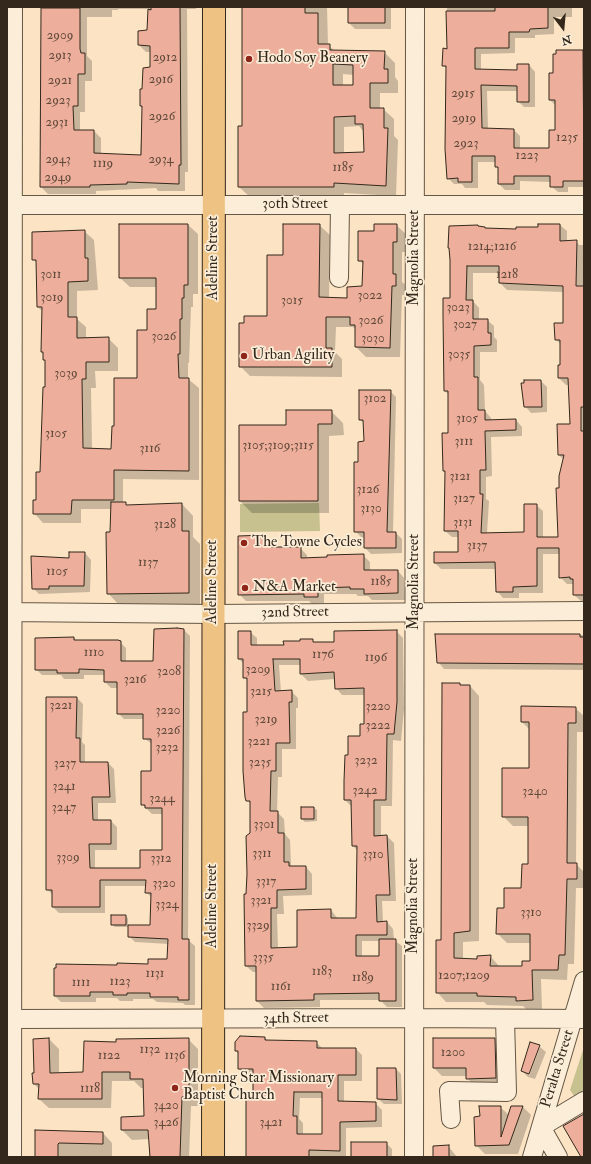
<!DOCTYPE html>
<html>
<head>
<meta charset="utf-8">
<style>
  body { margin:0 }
  #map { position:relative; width:591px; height:1164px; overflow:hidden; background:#fbe3c3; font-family:"IM FELL Double Pica",serif }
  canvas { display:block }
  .frame { position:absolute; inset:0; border:8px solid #33281b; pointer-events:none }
  .north { position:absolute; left:543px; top:8px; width:40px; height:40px; -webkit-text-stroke:3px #fcedd8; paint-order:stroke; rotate:164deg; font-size:11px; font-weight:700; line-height:16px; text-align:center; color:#33281b }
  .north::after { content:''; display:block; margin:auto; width:14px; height:18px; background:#33281b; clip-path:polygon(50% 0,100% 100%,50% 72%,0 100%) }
</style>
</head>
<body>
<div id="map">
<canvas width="591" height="1164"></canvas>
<div class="frame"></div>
<div class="north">N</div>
</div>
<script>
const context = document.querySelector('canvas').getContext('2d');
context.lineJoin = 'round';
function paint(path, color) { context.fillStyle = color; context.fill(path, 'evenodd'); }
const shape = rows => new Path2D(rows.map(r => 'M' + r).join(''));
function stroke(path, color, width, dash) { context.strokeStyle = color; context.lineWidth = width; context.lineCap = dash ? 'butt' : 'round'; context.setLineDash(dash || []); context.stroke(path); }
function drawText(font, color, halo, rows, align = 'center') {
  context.font = font + ' "IM FELL Double Pica",serif'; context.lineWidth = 3.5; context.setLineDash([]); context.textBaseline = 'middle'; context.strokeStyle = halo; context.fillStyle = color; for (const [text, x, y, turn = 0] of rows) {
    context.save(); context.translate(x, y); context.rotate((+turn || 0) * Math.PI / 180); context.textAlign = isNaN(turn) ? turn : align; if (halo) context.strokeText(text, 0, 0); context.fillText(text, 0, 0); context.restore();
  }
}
paint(shape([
  [319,503,320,531,240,532,240,504],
  [584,1047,584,1090,574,1096,570,1090]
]), '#c6c18e');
paint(shape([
  [42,7,196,7,196,9,187,9,188,172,185,172,185,191,158,191,156,188,96,191,96,194,48,194,41,187],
  [118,9,149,9,148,31,139,45,146,52,151,52,151,68,143,90,141,106,143,108,140,156,101,155,101,138,94,131,80,131,80,112,85,112,85,81,92,81,92,61,87,56,87,17,112,17,112,10,118,10],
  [243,7,327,7,328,45,336,52,384,52,395,63,395,77,398,81,398,93,380,93,380,109,383,109,394,119,394,136,398,140,396,196,344,193,344,197,250,197,239,187,243,127],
  [343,74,354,75,354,86,343,86],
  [359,126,364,132,365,153,344,154,344,127],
  [349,7,391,7,391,29,355,29,349,23],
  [447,7,572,7,572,17,554,17,554,34,535,35,535,38,515,38,515,53,481,54,481,70,518,71,529,65,535,72,535,107,524,107,518,101,518,91,487,91,488,129,514,130,520,136,520,149,550,149,556,131,556,106,550,100,550,74,554,74,583,51,584,52,584,187,568,187,568,192,558,192,551,186,551,182,520,181,520,190,505,190,499,184,499,169,496,167,496,162,478,162,478,188,465,188,462,184,454,184,448,178,447,69,443,65,448,50],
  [120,225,188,225,198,234,198,294,193,294,193,307,191,307,189,363,188,363,188,379,199,388,199,480,123,479,123,503,128,506,182,504,193,516,193,537,200,544,200,604,119,605,108,593,112,509,81,509,81,523,43,523,34,513,41,473,46,388,46,362,42,352,43,312,38,307,37,263,33,259,84,231,94,240,98,290,77,291,77,319,86,327,86,339,108,338,118,348,118,371,95,371,96,388,91,388,92,449,112,450,115,427,138,379,148,331,157,310,157,287,130,287,120,278],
  [319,225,330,235,329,298,348,299,363,287,363,264,359,260,375,232,396,225,407,235,406,252,402,252,402,282,406,285,406,295,402,295,400,357,366,357,356,347,356,330,353,327,336,327,335,352,342,359,342,377,250,376,240,366,268,317,284,256],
  [539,225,560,225,567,231,567,242,576,241,579,245,584,245,584,601,581,601,574,595,574,584,567,584,560,577,560,554,543,554,543,593,519,593,519,598,503,598,497,591,496,569,441,569,435,563,459,553,459,537,452,537,445,531,446,472,444,470,449,434,449,395,445,391,451,299,451,260,486,229,517,230,539,228],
  [473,273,500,273,500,283,507,290,564,292,564,324,556,339,561,345,559,378,566,385,569,385,571,425,559,455,564,460,560,489,559,538,543,538,543,511,536,505,525,533,487,533,489,501,486,499,486,477,492,476,491,437,522,436,522,427,516,420,491,421,491,418,485,411,484,385,480,380,480,352,497,352,497,340,494,337,494,326,487,320,479,320,479,308,473,301],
  [541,381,547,387,547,412,531,413,525,406],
  [390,391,396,397,393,533,396,533,402,539,402,553,371,554,365,548,365,538,361,537,355,531,359,463,365,442,364,423,360,420],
  [331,411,343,423,344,435,329,436,329,513,252,513,240,501,287,426],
  [266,536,275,548,300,548,307,555,307,559,363,555,370,562,370,571,398,571,404,578,405,600,372,600,368,596,358,596,356,594,324,594,324,603,312,604,309,601,246,601,239,594],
  [85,553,91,560,90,592,39,594,33,588,70,559],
  [184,630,190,636,188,940,195,946,195,1005,185,1005,183,1003,157,1002,153,999,133,999,133,1001,120,1001,117,998,96,998,96,1002,61,1002,55,996,118,966,149,965,168,960,169,944,135,942,129,936,129,927,115,927,112,924,125,916,128,918,128,926,151,926,152,898,146,892,147,886,105,886,105,913,59,913,53,907,53,895,47,889,77,698,83,704,82,742,85,745,85,763,108,763,114,769,116,803,98,803,98,821,111,821,117,827,117,850,95,850,95,869,141,869,163,851,163,814,152,814,142,804,152,772,152,744,144,738,144,719,124,719,118,713,118,688,111,688,105,682,105,675,84,675,84,679,64,679,61,675,42,675,36,669,74,638,77,641,120,642,126,648,126,662,154,662],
  [396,631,403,638,404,709,401,741,393,740,392,806,381,806,381,836,387,836,394,843,396,901,382,901,383,923,387,922,393,929,394,940,402,946,402,1007,387,1007,380,1000,320,1000,320,1007,264,1008,257,1001,257,972,253,972,246,966,251,804,247,800,248,681,244,677,244,664,239,659,250,632,257,638,257,646,285,646,312,640,315,643,335,643],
  [279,665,301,665,301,674,308,681,335,679,336,688,342,695,365,695,365,725,360,737,349,756,345,800,352,807,353,846,358,851,357,919,338,919,331,910,298,948,278,949,277,914,284,914,283,896,312,895,312,874,306,867,293,867,291,865,290,840,285,834,284,819,277,812,278,777,282,777,282,749,296,749,296,708,298,708,298,698,291,691,281,692],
  [362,941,380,941,380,957,362,957],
  [436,635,584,635,584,670,444,669,438,662],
  [460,684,462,686,470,686,479,696,479,941,463,942,463,959,478,960,490,956,500,967,523,967,531,962,531,943,507,943,497,933,505,909,522,889,529,865,529,826,513,826,503,816,530,769,530,730,522,722,575,708,584,716,584,732,577,732,576,864,584,872,584,888,576,888,574,964,568,964,567,980,541,979,542,1009,527,1010,523,1006,487,1005,484,1002,446,1002,437,992,442,941],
  [314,808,317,810,317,821,305,822,302,819],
  [265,1038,268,1041,316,1042,323,1049,356,1049,362,1055,362,1081,344,1081,344,1102,375,1103,382,1110,382,1127,346,1128,346,1157,248,1157,254,1097,254,1075,245,1075,239,1069,239,1054,236,1051],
  [300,1098,323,1098,323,1135,303,1135,303,1123,299,1119],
  [49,1039,59,1049,59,1073,84,1073,117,1043,188,1039,198,1049,198,1106,191,1106,189,1157,149,1157,149,1139,132,1140,122,1130,145,1117,145,1088,141,1088,134,1081,112,1081,111,1108,49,1108,39,1099,40,1090,34,1084,35,1074],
  [495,1039,503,1047,504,1086,475,1086,467,1078,467,1076,442,1076,434,1068],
  [540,1047,546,1052,535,1079,528,1077,522,1071,529,1071,529,1076],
  [396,1069,401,1074,402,1104,384,1104,378,1099],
  [500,1107,509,1115,511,1107,523,1107,531,1115,518,1154,485,1154,476,1145],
  [36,1131,103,1133,112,1143,112,1157,35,1157],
  [351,1143,386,1143,392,1149,392,1157,351,1157],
  [448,1146,457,1157,434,1157]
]), '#0003');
const building = shape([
  [151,7,180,7,181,165,179,165,179,184,127,182,127,184,90,185,90,187,40,187,41,8,80,8,80,49,81,53,85,53,85,74,78,74,78,106,73,106,74,130,94,130,94,153,141,155,142,106,140,106,140,89,142,89,143,68,150,67,150,46,138,45,138,31,147,30,148,9,151,10,151,7],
  [242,7,305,7,305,13,318,13,318,44,330,44,330,50,385,51,384,69,388,69,388,83,370,83,370,108,384,108,384,128,388,128,386,186,334,183,334,187,238,187,238,126,242,126,242,7],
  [333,64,353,65,353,85,333,85,333,64],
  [355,116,355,124,363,124,364,152,334,153,334,117,355,116],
  [348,7,385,7,385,23,348,23,348,7],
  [495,7,548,7,548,28,530,29,529,32,509,32,509,48,475,48,475,69,517,70,517,64,529,64,529,102,517,102,517,86,481,85,482,128,514,129,514,148,549,148,549,130,555,130,555,100,549,100,549,73,553,73,553,54,556,54,556,50,583,50,584,181,563,181,563,187,550,187,550,176,514,176,514,184,498,184,498,167,495,167,495,156,472,156,472,182,458,182,458,178,447,179,445,149,446,66,442,66,443,48,447,49,446,11,495,11,495,7],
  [119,224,188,224,188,285,184,285,184,298,182,298,182,319,180,319,180,354,178,354,179,378,189,378,189,471,114,470,114,500,72,500,71,514,33,514,33,500,36,500,36,472,40,472,43,387,45,387,45,360,43,360,43,352,41,352,42,307,37,307,36,260,32,260,32,232,85,230,85,258,88,258,88,281,68,282,68,317,77,317,77,338,109,337,109,362,86,362,86,379,82,379,83,448,111,449,112,426,114,426,114,378,137,378,137,330,147,330,147,309,156,309,156,278,119,278,119,224],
  [283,224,320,224,319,297,347,298,347,287,362,286,363,261,358,261,358,231,374,231,374,224,397,224,397,242,393,242,393,274,396,274,396,286,392,286,390,348,355,347,355,325,350,325,350,317,326,317,326,348,332,348,332,367,239,367,239,323,244,323,244,316,267,316,267,255,283,255,283,224],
  [538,224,560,224,560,241,577,240,576,286,584,286,584,407,581,407,581,431,584,431,584,595,573,595,573,579,570,579,570,577,559,578,559,548,537,548,537,586,513,587,513,592,496,592,495,562,434,563,434,552,458,552,458,531,444,531,445,471,443,471,442,433,448,433,448,391,444,391,443,316,443,298,450,298,450,260,449,248,448,248,449,226,478,225,478,226,485,227,485,228,516,229,516,227,538,227,538,224],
  [467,266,499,266,499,283,563,286,563,323,554,323,555,340,560,340,560,365,558,365,558,378,568,378,570,424,557,424,558,455,564,455,559,476,559,488,556,488,558,537,537,537,537,504,524,504,524,532,481,533,483,494,480,494,480,470,486,470,485,431,516,430,516,419,485,420,485,410,478,410,478,377,474,377,474,346,491,345,491,333,488,333,488,319,473,319,473,300,466,300,467,266],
  [524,380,541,380,542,407,524,407,521,383,524,383,524,380],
  [359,390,391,390,387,532,396,532,396,548,364,548,364,532,354,532,354,462,358,462,358,442,364,441,363,420,359,420,359,390],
  [286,410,332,410,332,424,318,424,318,501,239,501,239,425,286,425,286,410],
  [111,502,126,502,126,505,182,503,182,531,189,531,189,593,107,594,106,532,110,532,111,502],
  [266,535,266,542,271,542,271,547,301,547,301,558,327,557,327,555,364,554,364,570,398,570,398,593,364,594,364,589,350,589,350,587,318,588,318,597,304,597,304,594,238,595,238,536,266,535],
  [69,552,85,552,84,586,49,586,49,589,32,589,31,556,69,558,69,552],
  [177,628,184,629,182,939,189,939,189,1000,178,1000,178,997,150,997,150,993,127,993,127,995,113,995,113,992,90,992,90,996,54,996,54,968,56,968,56,964,117,965,117,963,148,964,148,959,167,959,168,939,128,937,128,925,150,925,151,893,145,893,146,880,100,880,100,907,52,907,52,890,46,890,46,697,77,697,76,738,80,738,80,762,108,762,110,797,92,797,93,820,111,820,111,844,89,844,90,868,140,868,140,850,162,850,162,808,145,808,145,805,141,805,141,771,151,771,151,739,143,739,143,714,117,714,117,682,104,682,104,670,79,669,79,673,57,673,57,670,35,670,35,638,74,637,74,640,118,640,121,641,121,661,153,661,154,629,177,628],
  [397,630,397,702,394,734,387,734,386,800,374,800,374,836,387,835,390,895,376,895,377,922,387,921,387,935,356,935,356,956,379,956,379,939,396,939,396,1001,379,1001,379,993,314,994,314,1000,256,1001,256,966,245,966,244,894,246,894,247,874,246,836,250,833,250,801,246,801,245,797,243,771,243,712,247,712,247,678,243,678,243,659,238,659,238,631,251,631,251,645,284,645,283,641,300,641,300,639,313,639,313,642,334,642,334,631,397,630],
  [273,659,300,659,300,674,334,672,335,689,364,688,364,724,360,724,360,736,348,736,348,755,345,755,344,781,344,800,351,800,352,846,357,846,356,918,331,918,331,909,297,910,297,947,271,948,271,908,277,908,277,890,306,889,306,866,289,866,289,862,284,862,284,833,278,833,278,811,270,811,271,771,276,771,276,743,290,743,289,702,292,702,292,690,275,691,273,659],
  [435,634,580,634,580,637,584,637,584,664,437,663,435,634],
  [442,683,460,683,460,685,470,685,470,931,454,933,454,958,477,959,477,956,491,955,490,966,522,966,522,961,530,961,530,934,496,934,497,908,504,908,504,888,521,888,522,864,528,864,528,817,502,817,502,768,529,768,529,722,521,722,521,706,576,707,576,723,568,723,567,863,577,863,577,879,567,879,565,955,559,955,558,970,532,970,533,1000,516,1001,516,997,477,996,477,993,436,993,436,940,441,940,442,683],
  [301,807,314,807,314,819,301,819,301,807],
  [111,915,126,915,126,925,111,925,111,915],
  [240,1036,265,1037,265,1040,317,1041,317,1048,356,1048,356,1075,338,1075,338,1101,376,1102,376,1121,340,1122,340,1151,309,1150,309,1157,246,1157,246,1096,253,1096,253,1069,238,1069,238,1051,235,1051,235,1042,240,1036],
  [294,1092,322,1092,322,1134,297,1134,297,1116,293,1116,294,1092],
  [49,1038,50,1073,83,1072,84,1041,116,1042,116,1039,189,1038,189,1096,182,1097,180,1157,150,1157,148,1130,121,1130,121,1117,144,1116,143,1079,130,1079,130,1072,102,1072,102,1099,38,1099,39,1084,33,1084,32,1073,34,1073,33,1039,49,1038],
  [433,1038,495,1038,496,1078,466,1079,466,1068,433,1068,433,1038],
  [530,1042,540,1045,529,1074,521,1071,530,1042],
  [377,1068,396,1068,397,1100,377,1099,377,1068],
  [479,1106,501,1106,501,1137,511,1106,523,1106,509,1145,475,1146,474,1117,480,1116,479,1106],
  [584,1114,584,1157,581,1157,563,1126,584,1114],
  [35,1130,103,1132,103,1144,59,1143,58,1144,58,1157,35,1157,35,1130],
  [351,1142,387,1142,387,1157,351,1157,351,1142],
  [449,1145,449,1157,433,1157,433,1146,449,1145]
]);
paint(building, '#edaf9c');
stroke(building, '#33281b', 1);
const minor = shape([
  [7,205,584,205],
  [339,278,340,205],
  [7,612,213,614,584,611],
  [7,1019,414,1018,584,1019],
  [451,1119,449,1091,507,1092,505,1019],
  [12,1157,13,7],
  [414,1157,415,7],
  [532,1157,584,981],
  [558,1157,541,1127,584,1101]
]);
const major = shape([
  [213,1157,214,7]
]);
stroke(minor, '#655745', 20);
stroke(major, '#33281b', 24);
stroke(minor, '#fcedd8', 18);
stroke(major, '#eec282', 22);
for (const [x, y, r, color] of [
  [249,59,4,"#8f2418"],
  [244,356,4,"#8f2418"],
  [244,543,4,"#8f2418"],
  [245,588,4,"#8f2418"],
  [175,1088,4,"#8f2418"]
]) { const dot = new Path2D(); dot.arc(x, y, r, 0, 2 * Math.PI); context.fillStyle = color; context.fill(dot); stroke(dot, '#fcedd8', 1.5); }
drawText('13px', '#624a3b', null, [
  ["2909",60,36],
  ["2913",60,56],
  ["2912",165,58],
  ["2916",161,80],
  ["2921",60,81],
  ["2915",463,94],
  ["2923",58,101],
  ["2926",162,117],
  ["2919",464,119],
  ["2931",57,123],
  ["1235",567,138],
  ["2923",466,144],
  ["1223",527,156],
  ["2943",58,160],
  ["2934",161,160],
  ["1119",103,164],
  ["1185",343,168],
  ["2949",58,178],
  ["1214;1216",492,247],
  ["3011",51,275],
  ["1218",507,275],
  ["3022",370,296],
  ["3019",52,298],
  ["3015",292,301],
  ["3023",458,308],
  ["3026",371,321],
  ["3027",465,325],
  ["3026",164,337],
  ["3030",373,339],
  ["3035",459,355],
  ["3039",66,374],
  ["3102",375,399],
  ["3105",467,419],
  ["3105",56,434],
  ["3111",464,442],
  ["3105;3109;3115",278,446],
  ["3116",150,449],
  ["3121",460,477],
  ["3126",368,490],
  ["3127",464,499],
  ["3130",371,509],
  ["3131",463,523],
  ["3128",165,525],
  ["3137",477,546],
  ["1137",148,563],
  ["1105",57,572],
  ["1185",381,582],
  ["1110",94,653],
  ["1176",323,655],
  ["1196",376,658],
  ["3209",258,670],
  ["3208",169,672],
  ["3216",135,680],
  ["3215",261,692],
  ["3221",61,706],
  ["3220",378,707],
  ["3220",168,711],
  ["3219",266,720],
  ["3222",378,726],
  ["3226",168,731],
  ["3221",259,742],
  ["3232",167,748],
  ["3232",366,761],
  ["3235",260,763],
  ["3237",65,764],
  ["3241",64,787],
  ["3242",365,791],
  ["3240",535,792],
  ["3244",162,799],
  ["3247",64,808],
  ["3301",264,825],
  ["3311",262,854],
  ["3310",373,855],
  ["3309",68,858],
  ["3312",161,859],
  ["3317",266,882],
  ["3320",164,884],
  ["3321",261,901],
  ["3324",167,905],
  ["3310",531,913],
  ["3329",258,926],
  ["3335",263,958],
  ["1183",322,972],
  ["1131",155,974],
  ["1207;1209",464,976],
  ["1189",363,978],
  ["1123",120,982],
  ["1111",81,983],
  ["1161",281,987],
  ["1132",150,1050],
  ["1200",453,1053],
  ["1122",109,1056],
  ["1136",175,1056],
  ["1118",90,1089],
  ["3420",166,1106],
  ["3426",166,1123],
  ["3421",271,1123]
]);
drawText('15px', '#33281b', '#fcedd8', [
  ["Hodo Soy Beanery",257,59],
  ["Urban Agility",252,356],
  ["The Towne Cycles",252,543],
  ["N&A Market",253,588],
  ["Morning Star Missionary",183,1079],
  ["Baptist Church",183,1096]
], 'left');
drawText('15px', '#33281b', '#fcedd8', [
  ["30th Street",295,205],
  ["Adeline Street",214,258,-90],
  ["Magnolia Street",415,258,-90],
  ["Adeline Street",213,582,-90],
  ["Magnolia Street",415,582,-90],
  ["32nd Street",295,613,-1],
  ["Adeline Street",213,906,-90],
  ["Magnolia Street",414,906,-90],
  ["34th Street",296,1019,-1],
  ["Peralta Street",558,1069,-73]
]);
</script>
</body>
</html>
